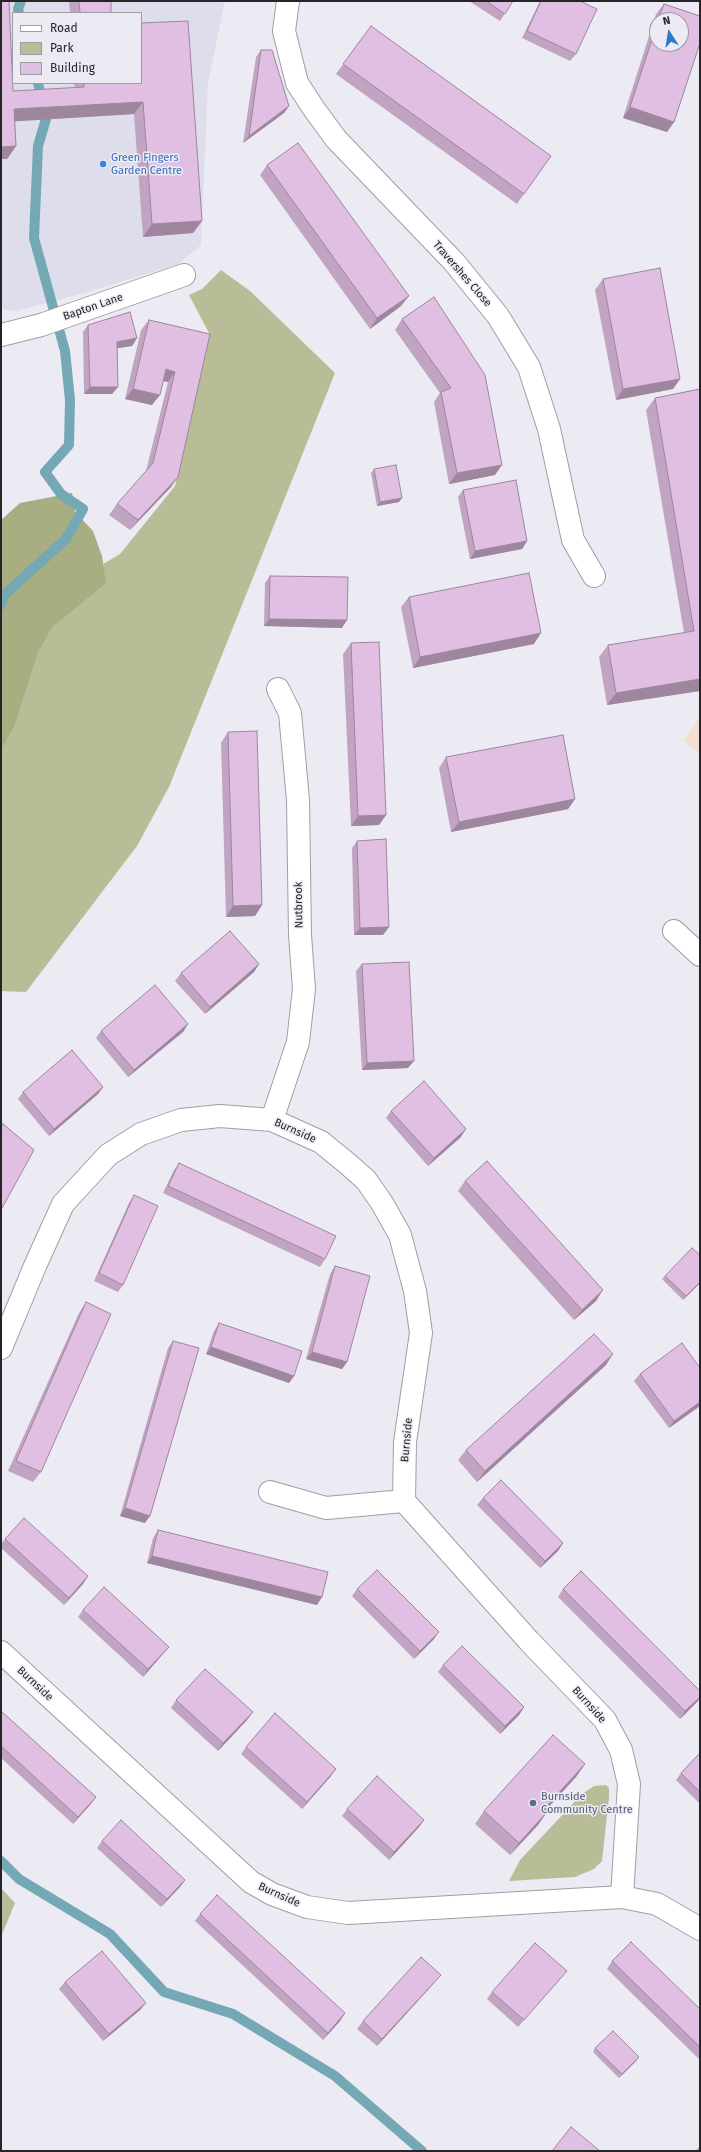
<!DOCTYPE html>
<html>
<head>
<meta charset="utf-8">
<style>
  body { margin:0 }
  #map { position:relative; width:701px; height:2152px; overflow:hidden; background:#ecebf3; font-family:"Fira Sans",sans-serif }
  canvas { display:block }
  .frame { position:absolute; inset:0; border:2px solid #252528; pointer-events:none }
  .legend { position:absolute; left:12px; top:12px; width:130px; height:72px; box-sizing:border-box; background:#ecebf3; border:1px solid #9c9ca2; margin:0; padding:5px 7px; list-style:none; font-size:12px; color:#252528 }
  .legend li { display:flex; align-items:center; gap:8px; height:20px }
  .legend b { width:20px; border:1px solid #9c9ca2 }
  .north { position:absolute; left:649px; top:12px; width:40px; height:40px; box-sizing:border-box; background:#ecebf3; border:1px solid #9c9ca2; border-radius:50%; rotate:348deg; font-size:11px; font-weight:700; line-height:16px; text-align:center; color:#252528 }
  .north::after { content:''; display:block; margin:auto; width:14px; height:18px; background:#2d7aca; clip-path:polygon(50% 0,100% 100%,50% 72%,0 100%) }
</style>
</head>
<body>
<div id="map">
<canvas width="701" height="2152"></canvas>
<div class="frame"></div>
<ul class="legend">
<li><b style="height:5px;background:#fff"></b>Road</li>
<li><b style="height:11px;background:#b8bd98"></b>Park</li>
<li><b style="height:11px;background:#e0bfe2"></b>Building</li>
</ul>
<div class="north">N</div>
</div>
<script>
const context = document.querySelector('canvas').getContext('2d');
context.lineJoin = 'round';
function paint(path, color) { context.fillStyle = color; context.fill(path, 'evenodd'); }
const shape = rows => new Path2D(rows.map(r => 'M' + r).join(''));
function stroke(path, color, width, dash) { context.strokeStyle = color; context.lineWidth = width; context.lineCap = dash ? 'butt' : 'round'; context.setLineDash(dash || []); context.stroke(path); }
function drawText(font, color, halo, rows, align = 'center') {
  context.font = font + ' "Fira Sans",sans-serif'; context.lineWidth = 3; context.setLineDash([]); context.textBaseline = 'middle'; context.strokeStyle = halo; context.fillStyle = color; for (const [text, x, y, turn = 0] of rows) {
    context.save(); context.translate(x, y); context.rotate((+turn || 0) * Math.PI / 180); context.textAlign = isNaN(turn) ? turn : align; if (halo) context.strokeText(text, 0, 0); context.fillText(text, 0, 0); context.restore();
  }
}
paint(shape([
  [1,1,225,1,208,83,201,245,178,264,85,293,16,311,1,309],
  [13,13,141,13,141,83,13,83]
]), '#deddeb');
paint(shape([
  [700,718,700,754,683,740]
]), '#f1dfcf');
paint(shape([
  [221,270,250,291,335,373,169,787,137,846,26,992,1,991,1,686,80,578,120,554,175,486,209,333,189,295,202,289],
  [606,1785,609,1788,609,1797,602,1861,594,1869,575,1877,509,1881,520,1860,582,1794,594,1786],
  [1,1888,15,1903,1,1937]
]), '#b8bd98');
paint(shape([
  [72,493,75,512,93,531,102,556,106,583,52,627,38,652,14,727,1,749,1,520,20,503]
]), '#a8ad82');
stroke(shape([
  [19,13,18,9,21,1],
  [1,605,4,595,66,539,83,509,61,494,45,472,69,445,70,400,65,351,34,238,38,146,46,119,38,83],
  [1,1861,19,1879,110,1934,164,1992,233,2014,335,2076,422,2151]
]), '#73a8b4', 10);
const minor = shape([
  [288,1,284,31,297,83,314,109,336,139,454,262,498,316,529,367,549,429,573,540,594,576],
  [1,335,41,325,184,275],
  [674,931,700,955],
  [272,1120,298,1042,304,989,300,935,298,800,290,713,278,689],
  [1,1348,35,1266,63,1204,108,1155,141,1134,181,1120,220,1116,272,1120,321,1142,348,1164,366,1180,382,1203,400,1235,415,1291,421,1333,405,1442,404,1501,529,1641,605,1720,621,1750,629,1784,622,1897],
  [270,1492,326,1508,404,1501],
  [1,1652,251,1882,272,1894,307,1907,348,1913,622,1897,657,1904,700,1929]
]);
stroke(minor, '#9f9ea5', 24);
stroke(minor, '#fff', 22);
paint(shape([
  [1,1,13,91,75,88,74,83,141,83,193,233,143,237,134,114,15,121,16,146,7,159,1,159],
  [69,1,111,1,111,13,70,13],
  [469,1,513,1,500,21],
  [540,1,580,1,576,54,570,61,522,38],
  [664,4,700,16,700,43,674,122,667,132,623,118,656,14],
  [657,20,681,20,681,44,657,44],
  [371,26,551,156,517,204,336,74],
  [261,50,289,106,284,113,243,143,256,57],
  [267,165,401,306,370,329,260,175],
  [603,279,680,379,673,389,616,400,595,290],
  [434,297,495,475,449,484,434,402,440,393,395,330,402,319],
  [149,320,210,334,171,487,130,530,109,515,117,504,146,471,168,382,163,381,152,405,125,399,141,330],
  [88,325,137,338,132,346,117,348,118,387,112,394,84,394,83,332],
  [700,389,700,691,607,705,599,657,608,645,684,633,646,410,655,398],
  [374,469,402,498,399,502,377,506,371,473],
  [463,490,527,541,522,549,470,559,458,497],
  [270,576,342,628,264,626,265,583],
  [409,597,534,644,413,668,401,607],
  [351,643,386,815,379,825,351,826,343,654],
  [228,732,262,905,255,916,226,917,221,743],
  [446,757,575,799,568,809,451,832,439,768],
  [357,841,389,927,383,935,354,935,352,848],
  [259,964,254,972,205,1014,175,981,181,973],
  [362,964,408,1068,362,1070,356,971],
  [188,1024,183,1032,128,1077,96,1038,101,1031],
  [103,1087,98,1094,49,1136,18,1099,23,1092],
  [391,1111,461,1137,428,1166,386,1118],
  [179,1163,325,1259,320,1267,163,1193,174,1170],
  [465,1181,596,1301,574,1320,458,1191],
  [134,1195,123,1285,118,1292,94,1281,129,1203],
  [700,1255,700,1283,683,1300,662,1279,665,1276],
  [335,1266,347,1362,342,1369,306,1359,330,1274],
  [86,1302,41,1472,33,1482,8,1471,79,1313],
  [219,1323,294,1376,289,1383,206,1354,214,1331],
  [173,1341,145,1523,120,1516,168,1348],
  [606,1365,477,1482,458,1460,466,1450],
  [700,1368,700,1406,669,1428,634,1381,640,1374],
  [483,1498,563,1543,558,1551,540,1568,477,1505],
  [158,1530,317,1605,147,1563,153,1538],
  [5,1539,88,1576,83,1584,64,1605,1,1548,1,1544],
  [357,1589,439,1632,433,1640,414,1659,352,1596],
  [563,1589,698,1701,680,1719,558,1597],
  [83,1610,169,1647,163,1654,143,1677,78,1617],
  [443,1665,524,1707,519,1715,500,1734,438,1672],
  [176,1700,247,1720,218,1751,171,1708],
  [1,1711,96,1797,90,1805,73,1824,1,1758],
  [246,1747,331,1776,302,1809,241,1754],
  [700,1753,700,1804,676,1780,681,1773],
  [585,1764,576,1777,545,1811,547,1812,538,1825,510,1855,475,1824,484,1811],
  [347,1809,424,1820,419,1827,389,1860,342,1816],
  [102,1841,185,1880,180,1887,161,1907,97,1848],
  [200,1914,345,2013,340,2021,323,2040,195,1921],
  [612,1961,700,2009,700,2060,607,1969],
  [561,1978,518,2027,487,1999,492,1992],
  [65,1982,146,2003,140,2010,103,2041,59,1989],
  [435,1982,377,2046,357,2029,363,2021],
  [595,2048,636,2061,619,2078,593,2052]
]), '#c1a4c2');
paint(shape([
  [143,102,134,114,5,122,14,109],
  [289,106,284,113,243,143,249,136],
  [630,107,674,122,667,132,623,118],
  [16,146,7,159,1,159,1,147],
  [202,221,193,233,143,237,152,224],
  [409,296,401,306,370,329,377,318],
  [137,338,132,346,112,349,117,342],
  [166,369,175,372,168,382,159,380],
  [680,379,673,389,616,400,623,389],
  [90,387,118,387,112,394,84,394],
  [133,389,160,395,152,405,125,399],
  [502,465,495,475,449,484,457,473],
  [178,477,171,487,130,530,138,520],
  [402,498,399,502,377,506,380,502],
  [527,541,522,549,470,559,475,551],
  [269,619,347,620,342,628,264,626],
  [541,633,534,644,413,668,420,657],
  [700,679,700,691,607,705,616,693],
  [575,799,568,809,451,832,459,822],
  [386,815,379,825,351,826,358,816],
  [262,905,255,916,226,917,233,906],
  [389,927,383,935,354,935,360,928],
  [259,964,254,972,205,1014,210,1007],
  [188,1024,183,1032,128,1077,134,1070],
  [414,1061,408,1068,362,1070,367,1063],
  [103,1087,98,1094,49,1136,54,1129],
  [466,1129,461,1137,428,1166,434,1158],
  [700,1282,700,1283,683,1300,686,1296],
  [603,1290,596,1301,574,1320,582,1310],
  [211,1347,294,1376,289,1383,206,1354],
  [312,1352,347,1362,342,1369,306,1359],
  [613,1354,606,1365,477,1482,485,1471],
  [700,1402,700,1406,669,1428,674,1421],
  [125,1508,150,1516,145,1523,120,1516],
  [563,1543,558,1551,540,1568,545,1561],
  [152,1556,322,1597,317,1605,147,1563],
  [88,1576,83,1584,64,1605,69,1598],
  [439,1632,433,1640,414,1659,420,1651],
  [169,1647,163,1654,143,1677,148,1669],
  [700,1697,700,1698,698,1701,680,1719,685,1711],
  [524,1707,519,1715,500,1734,505,1726],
  [253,1712,247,1720,218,1751,223,1743],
  [585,1764,576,1777,535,1822,544,1809],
  [336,1769,331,1776,302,1809,307,1802],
  [96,1797,90,1805,73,1824,78,1817],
  [547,1812,538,1825,510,1855,519,1843],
  [424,1820,419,1827,389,1860,394,1852],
  [185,1880,180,1887,161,1907,167,1899],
  [441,1975,435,1982,377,2046,382,2039],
  [146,2003,140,2010,103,2041,109,2034],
  [345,2013,340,2021,323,2040,328,2033],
  [639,2057,636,2061,619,2078,622,2074]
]), '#9d869e');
const building = shape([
  [1,1,9,1,13,91,84,87,84,83,141,83,141,23,188,21,202,221,152,224,143,102,14,109,16,146,1,147,1,1],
  [79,1,111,1,111,13,80,13,79,1],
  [486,1,513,1,505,14,486,1],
  [541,1,580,1,597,9,576,54,527,31,541,1],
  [664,4,700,16,700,43,674,122,630,107,657,24,657,44,681,44,681,20,658,20,664,4],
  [371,26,551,156,524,194,343,64,371,26],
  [261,50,272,50,289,106,249,136,261,50],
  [298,143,409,296,377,318,267,165,298,143],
  [660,268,680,379,623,389,603,279,660,268],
  [434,297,485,375,502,465,457,473,441,392,451,388,402,319,434,297],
  [130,312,137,338,117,342,118,387,90,387,88,325,130,312],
  [149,320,210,334,178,477,138,520,117,504,153,463,175,372,166,369,160,395,133,389,149,320],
  [700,389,700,679,616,693,608,645,694,631,655,398,700,389],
  [396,465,402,498,380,502,374,469,396,465],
  [516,480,527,541,475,551,463,490,516,480],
  [529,573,541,633,420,657,409,597,529,573],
  [270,576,348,577,347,620,269,619,270,576],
  [379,642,386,815,358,816,351,643,379,642],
  [257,731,262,905,233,906,228,732,257,731],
  [563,735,575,799,459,822,446,757,563,735],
  [386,839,389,927,360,928,357,841,386,839],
  [230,931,259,964,210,1007,181,973,230,931],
  [409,962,414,1061,367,1063,362,964,409,962],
  [155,985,188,1024,134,1070,101,1031,155,985],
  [72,1050,103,1087,54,1129,23,1092,72,1050],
  [424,1081,466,1129,434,1158,391,1111,424,1081],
  [3,1124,34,1150,1,1210,1,1128,3,1124],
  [487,1161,603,1290,582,1310,465,1181,487,1161],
  [179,1163,336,1236,325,1259,168,1186,179,1163],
  [134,1195,158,1206,123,1285,99,1273,134,1195],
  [692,1248,700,1255,700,1282,686,1296,665,1276,692,1248],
  [335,1266,370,1276,347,1362,312,1352,335,1266],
  [86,1302,111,1314,41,1472,16,1461,86,1302],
  [219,1323,302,1351,294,1376,211,1347,219,1323],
  [594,1334,613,1354,485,1471,466,1450,594,1334],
  [173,1341,199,1348,150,1516,125,1508,173,1341],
  [682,1343,700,1368,700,1402,674,1421,640,1374,682,1343],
  [501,1480,563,1543,545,1561,483,1498,501,1480],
  [24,1518,88,1576,69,1598,5,1539,24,1518],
  [158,1530,328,1572,322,1597,152,1556,158,1530],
  [377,1570,439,1632,420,1651,357,1589,377,1570],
  [581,1571,700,1691,700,1697,685,1711,563,1589,581,1571],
  [104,1587,169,1647,148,1669,83,1610,104,1587],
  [462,1646,524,1707,505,1726,443,1665,462,1646],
  [205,1669,253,1712,223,1743,176,1700,205,1669],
  [1,1711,96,1797,78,1817,1,1746,1,1711],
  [275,1713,336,1769,307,1802,246,1747,275,1713],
  [553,1735,585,1764,544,1809,547,1812,519,1843,484,1811,553,1735],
  [700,1753,700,1792,681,1773,700,1753],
  [377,1776,424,1820,394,1852,347,1809,377,1776],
  [121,1820,185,1880,167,1899,102,1841,121,1820],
  [217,1895,345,2013,328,2033,200,1914,217,1895],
  [631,1942,700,2009,700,2047,612,1961,631,1942],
  [535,1943,567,1971,524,2020,492,1992,535,1943],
  [102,1951,146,2003,109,2034,65,1982,102,1951],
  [421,1957,441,1975,382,2039,363,2021,421,1957],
  [613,2031,639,2057,622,2074,595,2048,613,2031],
  [571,2127,600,2151,552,2151,571,2127],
  [700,2147,700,2151,696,2151,700,2147]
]);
paint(building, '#e0bfe2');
stroke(building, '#9d869e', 1);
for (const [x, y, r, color] of [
  [103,164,4,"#3f7fe0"],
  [533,1803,4,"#5c6f8a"]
]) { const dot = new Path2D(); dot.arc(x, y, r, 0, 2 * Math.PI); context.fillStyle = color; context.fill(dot); stroke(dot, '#ecebf3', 1.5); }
drawText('11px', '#366cbe', '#ecebf3', [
  ["Green Fingers",111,158],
  ["Garden Centre",111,171]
], 'left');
drawText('11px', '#252528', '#ecebf3', [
  ["Travershes Close",462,274,49],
  ["Bapton Lane",93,307,-19],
  ["Nutbrook",299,905,-91],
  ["Burnside",295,1131,24],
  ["Burnside",407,1440,-85],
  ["Burnside",35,1684,43],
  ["Burnside",589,1705,48],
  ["Burnside",279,1895,24]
]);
drawText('11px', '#4e5e75', '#ecebf3', [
  ["Burnside",541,1797],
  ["Community Centre",541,1810]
], 'left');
</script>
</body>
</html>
